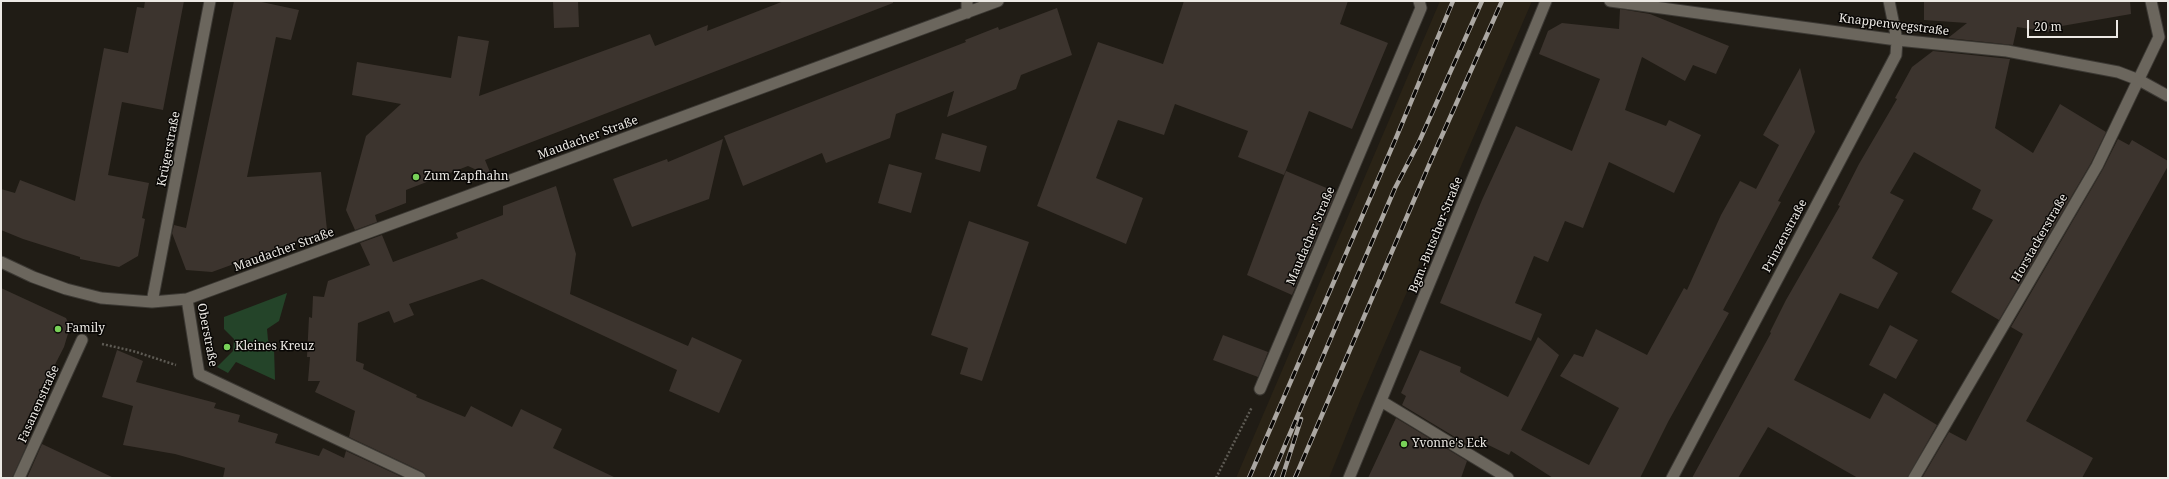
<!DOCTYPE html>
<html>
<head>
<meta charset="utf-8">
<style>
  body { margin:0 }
  #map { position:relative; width:2169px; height:479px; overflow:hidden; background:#201c15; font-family:"Noto Serif",serif }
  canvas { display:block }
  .frame { position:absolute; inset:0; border:2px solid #ece9e4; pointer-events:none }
  .scale { position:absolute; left:2027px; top:20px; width:91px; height:18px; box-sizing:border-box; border:2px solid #ece9e4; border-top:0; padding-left:5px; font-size:12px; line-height:14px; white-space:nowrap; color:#ece9e4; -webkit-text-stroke:3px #090705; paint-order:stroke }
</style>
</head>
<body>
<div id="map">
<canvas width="2169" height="479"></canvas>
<div class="frame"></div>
<div class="scale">20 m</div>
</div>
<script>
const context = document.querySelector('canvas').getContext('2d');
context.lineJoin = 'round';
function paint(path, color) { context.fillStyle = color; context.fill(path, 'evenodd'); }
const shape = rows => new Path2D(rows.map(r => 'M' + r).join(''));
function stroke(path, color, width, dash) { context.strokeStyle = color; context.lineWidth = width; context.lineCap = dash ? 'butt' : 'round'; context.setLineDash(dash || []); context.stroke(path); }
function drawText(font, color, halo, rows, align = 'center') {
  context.font = font + ' "Noto Serif",serif'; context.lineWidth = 3; context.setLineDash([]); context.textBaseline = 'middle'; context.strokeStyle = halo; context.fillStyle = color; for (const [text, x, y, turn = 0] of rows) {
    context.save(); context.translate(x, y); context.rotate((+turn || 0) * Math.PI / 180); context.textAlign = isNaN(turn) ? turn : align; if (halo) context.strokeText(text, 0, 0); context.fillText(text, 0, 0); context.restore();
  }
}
paint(shape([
  [1440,1,1532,1,1360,401,1329,478,1236,478]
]), '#2a2316');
paint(shape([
  [287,293,279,321,267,329,268,340,274,348,275,380,236,362,228,373,217,367,233,351,234,339,224,329,224,317]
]), '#244429');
paint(shape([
  [145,1,184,1,163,110,122,102,108,175,149,183,142,218,145,219,138,256,119,267,80,259,80,257,23,239,1,230,1,189,15,193,20,180,75,201,104,48,128,53,137,7,144,8],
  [234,1,257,1,299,10,291,40,276,37,247,177,321,172,327,230,212,272,186,270,172,233,174,225,186,228],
  [553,1,578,1,579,27,554,28],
  [784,1,893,1,893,3,485,160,492,177,468,166,406,190,406,203,375,215,377,222,355,230,346,210,366,136,401,104,352,95,357,62,451,78,458,36,489,41,479,96,650,34,655,46,708,25,707,31],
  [1184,1,1348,1,1340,24,1388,43,1352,129,1309,111,1284,175,1238,157,1248,131,1175,104,1164,135,1118,120,1096,178,1143,198,1126,244,1037,206,1098,42,1163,64],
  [1924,1,2130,1,2131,14,2056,27,2057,33,2017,27,2013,45,1948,38,1967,23,1924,20],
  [1057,8,1072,55,1021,75,1016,89,947,117,954,91,896,114,890,138,826,163,822,153,743,186,724,136,966,42,965,40,998,27,999,30],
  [1620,9,1650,14,1729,46,1716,74,1693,65,1685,81,1642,57,1625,110,1666,126,1669,120,1701,135,1674,193,1609,162,1583,228,1565,221,1548,262,1534,256,1515,303,1542,314,1531,341,1440,303,1482,200,1516,126,1572,151,1600,79,1539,54,1548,31,1562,23,1619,29],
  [1933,51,2010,59,1995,128,2033,153,2060,104,2106,132,2091,163,1999,320,1951,292,1993,220,1972,209,1981,190,1914,152,1890,193,1904,200,1872,258,1898,273,1878,309,1840,293,1794,380,1870,419,1884,393,1937,425,1907,478,1858,478,1768,427,1738,478,1692,478,1771,333,1770,332,1786,300,1840,206,1838,205,1859,164,1897,99,1895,98,1912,67],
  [1800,68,1815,132,1778,201,1781,202,1723,310,1729,313,1668,422,1640,478,1553,478,1511,451,1509,455,1476,439,1473,448,1402,405,1406,396,1401,393,1420,350,1461,367,1460,372,1508,397,1538,337,1559,355,1521,430,1589,465,1619,408,1560,376,1574,354,1583,357,1596,329,1647,355,1684,288,1687,290,1721,215,1740,181,1756,189,1779,145,1763,135],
  [942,133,987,146,980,172,935,159],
  [723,139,709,199,632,227,613,179,667,159,668,162],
  [2118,139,2129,145,2132,140,2168,161,2168,166,2026,421,2093,458,2082,478,1922,478,1949,432,1966,441,2023,334,2011,327,2103,169],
  [889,164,922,173,911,213,878,203],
  [1286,171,1336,192,1292,295,1247,275],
  [556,186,576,254,570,294,688,346,692,337,742,360,719,413,669,391,677,370,482,279,409,304,414,315,394,323,389,311,358,323,356,361,364,364,363,369,417,395,416,397,465,417,471,406,512,427,521,409,562,429,553,448,616,478,427,478,423,472,349,437,355,411,315,392,320,381,308,381,310,357,307,357,309,317,312,318,313,296,324,297,328,281,370,265,360,243,382,235,393,262,458,238,456,233,503,215,503,206],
  [969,221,1029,242,982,381,960,374,968,348,931,335],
  [1,288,66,318,70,327,64,347,20,433,30,438,12,478,1,478],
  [1890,325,1918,340,1896,379,1869,365],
  [1223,335,1268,352,1258,377,1213,360],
  [117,350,143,361,136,382,216,403,214,408,240,415,238,422,278,434,275,443,319,456,323,448,344,458,346,451,404,478,223,478,225,468,175,454,123,445,133,406,102,397],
  [1396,418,1467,461,1461,478,1368,478],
  [42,444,114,478,27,478]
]), '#3c342e');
const minor = shape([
  [1610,1,1897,40,2007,51,2118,72,2139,80,2168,96],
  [967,13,967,1],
  [1,262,33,277,66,289,101,298,152,302,187,299,998,1],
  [187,299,199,374,420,478],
  [152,302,210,1],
  [1260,389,1421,8,1419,1],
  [1381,401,1508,478],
  [19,478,82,340],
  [1349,478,1546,1],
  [1672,478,1896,55,1897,40,1889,1],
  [1914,478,2097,166,2159,37,2151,1]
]);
stroke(minor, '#3c3934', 13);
stroke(shape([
  [102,344,133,351,176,365],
  [1216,478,1252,407]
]), '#5e5b54', 2.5, [2, 2]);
stroke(minor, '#6b665d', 11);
const rail = shape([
  [1249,478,1396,138,1453,1],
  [1271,478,1395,188,1419,142,1482,1],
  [1282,478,1301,419],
  [1295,478,1432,158,1502,1]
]);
stroke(rail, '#aba7a2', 4.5);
stroke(rail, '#090705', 3, [9]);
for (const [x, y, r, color] of [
  [416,177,4,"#78d158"],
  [58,329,4,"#78d158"],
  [227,347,4,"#78d158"],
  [1404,444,4,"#78d158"]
]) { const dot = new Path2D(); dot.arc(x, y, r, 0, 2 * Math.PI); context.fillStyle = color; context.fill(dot); stroke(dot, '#090705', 1.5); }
drawText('12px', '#ece9e4', '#090705', [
  ["Knappenwegstraße",1894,25,7],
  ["Maudacher Straße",588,138,-20],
  ["Krügerstraße",169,149,-79],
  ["Bgm.-Butscher-Straße",1436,235,-68],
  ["Maudacher Straße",1311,236,-67],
  ["Prinzenstraße",1785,236,-62],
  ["Horstackerstraße",2040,238,-60],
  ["Maudacher Straße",284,250,-20],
  ["Oberstraße",207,335,79],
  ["Fasanenstraße",39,404,-66]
]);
drawText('12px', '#ece9e4', '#090705', [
  ["Zum Zapfhahn",424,177],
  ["Family",66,329],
  ["Kleines Kreuz",235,347],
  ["Yvonne's Eck",1412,444]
], 'left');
</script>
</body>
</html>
